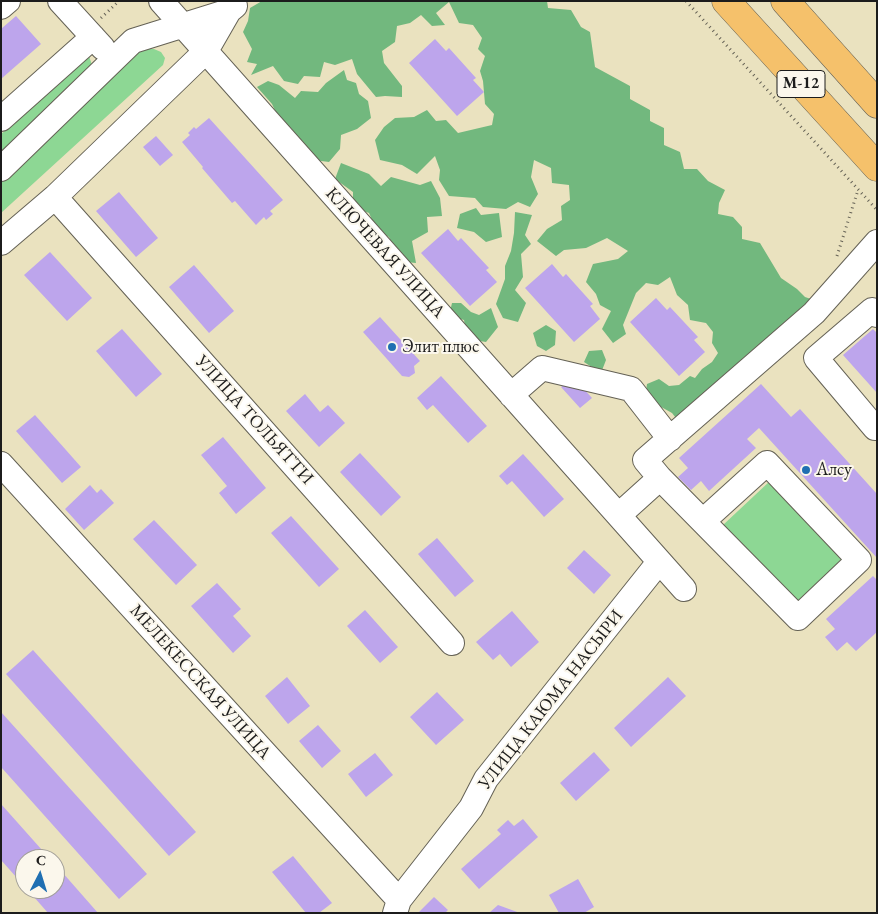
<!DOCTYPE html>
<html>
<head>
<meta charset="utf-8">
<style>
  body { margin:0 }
  #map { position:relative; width:878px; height:914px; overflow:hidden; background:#eae2bf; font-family:"EB Garamond",serif }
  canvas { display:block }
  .frame { position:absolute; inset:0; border:2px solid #1c1c1c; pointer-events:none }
  .north { position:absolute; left:15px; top:849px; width:50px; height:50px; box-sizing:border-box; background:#fbf7ec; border:1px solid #a29f99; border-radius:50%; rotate:5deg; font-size:14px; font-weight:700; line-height:20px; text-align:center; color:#1c1c1c }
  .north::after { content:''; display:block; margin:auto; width:18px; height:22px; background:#1f6fb2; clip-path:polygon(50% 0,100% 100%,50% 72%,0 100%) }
</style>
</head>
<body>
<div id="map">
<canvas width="878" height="914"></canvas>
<div class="frame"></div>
<div class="north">С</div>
</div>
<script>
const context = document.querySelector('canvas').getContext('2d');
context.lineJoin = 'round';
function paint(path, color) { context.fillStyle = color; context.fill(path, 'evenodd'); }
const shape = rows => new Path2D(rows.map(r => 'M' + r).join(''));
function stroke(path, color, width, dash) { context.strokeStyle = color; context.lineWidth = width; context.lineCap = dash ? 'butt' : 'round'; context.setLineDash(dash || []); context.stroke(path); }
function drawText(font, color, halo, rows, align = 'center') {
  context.font = font + ' "EB Garamond",serif'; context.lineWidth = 4; context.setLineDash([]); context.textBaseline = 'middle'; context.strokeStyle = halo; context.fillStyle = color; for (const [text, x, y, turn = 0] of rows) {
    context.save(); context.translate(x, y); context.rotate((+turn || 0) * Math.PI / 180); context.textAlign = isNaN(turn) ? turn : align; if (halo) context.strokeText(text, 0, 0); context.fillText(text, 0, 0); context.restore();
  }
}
paint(shape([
  [146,48,154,49,161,52,165,58,163,65,1,213,1,180,126,55],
  [89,56,92,65,1,153,1,134,17,121,17,109],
  [770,481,845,561,799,605,723,525]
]), '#8dd794');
paint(shape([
  [262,1,547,1,548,8,571,10,581,27,590,32,595,67,630,86,630,99,650,110,650,121,664,128,664,145,680,152,684,169,697,169,708,181,725,190,719,203,718,214,733,217,742,227,742,239,760,243,781,278,797,289,805,297,814,300,742,359,742,368,679,422,672,413,645,398,647,384,659,379,669,386,679,385,690,376,695,378,702,369,712,362,718,353,712,343,713,332,706,323,690,320,688,305,677,295,670,277,658,285,646,283,636,293,623,325,626,334,613,343,602,329,611,311,600,305,596,294,586,282,593,264,618,259,628,251,607,238,586,248,564,250,556,256,537,241,547,229,562,220,561,206,570,200,569,185,552,183,551,168,534,160,531,177,538,194,530,207,518,202,506,209,483,207,475,198,449,196,439,180,440,170,435,156,417,174,402,165,380,160,375,140,384,127,395,118,414,117,427,110,436,121,446,120,458,133,492,125,494,114,485,104,483,81,480,71,485,56,478,49,482,38,473,25,459,23,449,2,436,13,445,25,432,26,421,15,410,23,397,26,395,42,382,51,384,63,402,86,402,97,385,96,376,97,357,74,352,59,335,65,324,62,320,77,304,76,298,84,284,81,273,66,251,75,257,64,247,62,252,49,243,32,248,21,250,8],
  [344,70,347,80,356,83,359,94,368,101,371,118,357,129,341,135,340,149,329,162,314,160,296,143,292,129,279,119,272,104,257,87,268,81,279,85,295,98,301,91,318,92,326,83],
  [341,163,369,174,381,186,391,177,420,185,431,181,440,198,442,216,427,217,428,232,412,241,416,263,406,262,395,253,389,237,377,231,369,213,353,207,353,192,335,179],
  [476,208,481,215,499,213,502,237,486,242,474,232,457,228,460,214],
  [515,212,532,215,525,235,531,244,521,254,523,277,515,290,526,303,518,322,503,318,496,304,505,279,505,266,511,251,514,233],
  [452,303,461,303,471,312,479,315,491,308,498,327,486,342,467,339,464,320,449,316],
  [546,325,556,331,555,345,546,351,537,346,533,333],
  [602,350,606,360,601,373,584,362,589,351]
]), '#72b87e');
paint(shape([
  [16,16,41,44,1,79,1,29],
  [435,39,446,51,449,48,476,78,473,80,484,92,457,116,409,63],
  [209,118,283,200,270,211,273,214,266,220,264,217,256,225,235,201,232,203,202,168,203,167,182,142,190,135,188,133,194,127,196,129],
  [156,136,173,155,160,166,143,147],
  [119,192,158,238,136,257,96,211],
  [448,229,458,241,461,238,489,268,486,270,497,282,470,306,421,253],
  [50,252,92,298,67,321,24,275],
  [552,264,563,277,566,274,593,304,590,306,600,319,574,342,525,288],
  [194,265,234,311,209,333,169,287],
  [656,298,667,310,670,307,698,337,694,340,705,352,679,376,630,322],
  [380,317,420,361,414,366,415,373,409,377,402,376,363,332],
  [122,329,162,374,136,397,96,351],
  [873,329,877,333,877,393,843,355],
  [441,376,487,426,468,443,433,405,427,410,417,398],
  [573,377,592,398,580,408,561,387],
  [761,384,791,417,800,409,877,494,877,558,759,428,747,439,756,448,709,491,701,481,691,490,678,477,688,468,679,458],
  [305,394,320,412,328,405,345,423,319,447,286,411],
  [35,415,81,467,62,483,16,431],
  [223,437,266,488,236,514,219,493,227,486,201,455],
  [360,453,401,497,381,516,340,472],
  [523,454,564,499,544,517,512,481,507,485,499,476],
  [90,485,97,493,101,489,114,503,84,530,65,509],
  [291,516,339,569,319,587,271,533],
  [154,520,197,565,176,585,133,539],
  [437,538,474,581,455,597,418,554],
  [584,550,611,575,594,594,567,568],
  [873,576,877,580,877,632,856,651,847,642,837,651,825,637,835,629,826,619],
  [217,583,241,609,233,616,251,636,233,653,191,606],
  [365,610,398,647,380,663,347,626],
  [512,611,539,642,511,667,500,654,493,660,476,642],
  [33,650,196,832,169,856,6,674],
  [287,677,310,706,288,724,265,696],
  [668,677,686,696,631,747,614,728],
  [437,692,464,720,436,745,410,717],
  [1,712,147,874,119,899,1,767],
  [318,725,341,751,322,768,299,741],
  [594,752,610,770,576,801,560,783],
  [375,753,393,775,366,797,348,774],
  [1,804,50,859,25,859,25,887,1,860],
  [523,819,538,837,479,889,461,869,501,834,497,830,508,820,514,826],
  [293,856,332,903,319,913,306,913,272,872],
  [55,864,98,913,48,913,27,889,55,889],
  [578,879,594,907,584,913,559,913,549,895],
  [434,897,448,910,445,913,418,913],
  [498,905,520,913,489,913]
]), '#bda5ec');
const minor = shape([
  [60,1,103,48],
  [161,1,684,589],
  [1,7,8,1],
  [1,119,93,37],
  [1,169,133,41,229,11,235,6],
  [55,197,452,643],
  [1,243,55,197,206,51,229,11],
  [877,315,872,310,816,358,875,428,877,428],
  [511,395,542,368,631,389,670,439],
  [1,464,399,900],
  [660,478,645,460,814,313,877,242],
  [619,515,660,478,798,618,859,560,767,463,703,521],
  [395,913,399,900,471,808,486,779,659,562]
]);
const major = shape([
  [726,1,877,167],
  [785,1,877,104]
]);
stroke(minor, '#646155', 26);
stroke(major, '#646155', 29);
stroke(shape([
  [686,1,877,210],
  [101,18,119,1],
  [837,256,858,190]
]), '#646155', 3, [1, 4]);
stroke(minor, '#fff', 24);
stroke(major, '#f5c16b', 28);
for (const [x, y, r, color] of [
  [392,347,5,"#1f6fb2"],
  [806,470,5,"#1f6fb2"]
]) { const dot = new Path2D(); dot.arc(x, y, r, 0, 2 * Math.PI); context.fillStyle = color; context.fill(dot); stroke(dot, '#fbf7ec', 2); }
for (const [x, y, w] of [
  [801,84,48]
]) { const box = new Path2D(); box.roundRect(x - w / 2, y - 13.5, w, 27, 4); context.fillStyle = '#fbf7ec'; context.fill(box); stroke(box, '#1c1c1c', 1); }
drawText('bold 16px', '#1c1c1c', null, [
  ["М-12",801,84]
]);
drawText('18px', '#1c1c1c', '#fbf7ec', [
  ["КЛЮЧЕВАЯ УЛИЦА",385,253,48],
  ["УЛИЦА ТОЛЬЯТТИ",254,420,48],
  ["МЕЛЕКЕССКАЯ УЛИЦА",200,682,48],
  ["УЛИЦА КАЮМА НАСЫРИ",551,700,-52]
]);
drawText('18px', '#1c1c1c', '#fbf7ec', [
  ["Элит плюс",402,347],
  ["Алсу",816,470]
], 'left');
</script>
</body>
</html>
